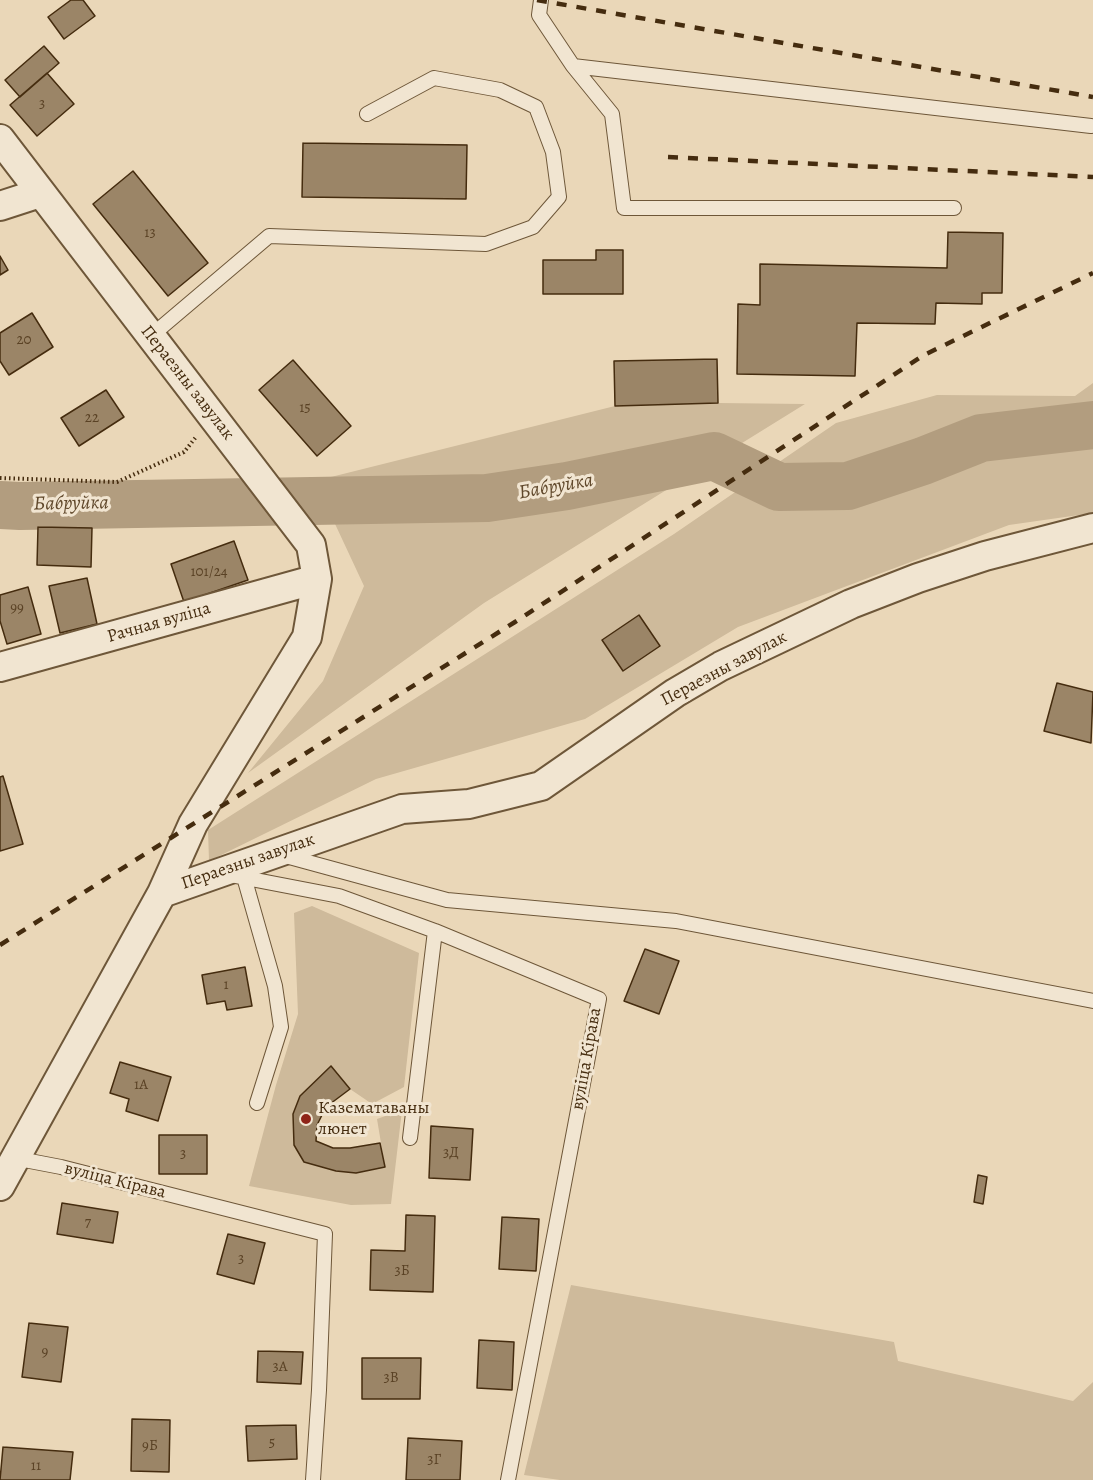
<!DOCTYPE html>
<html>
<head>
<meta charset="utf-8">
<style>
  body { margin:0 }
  canvas { display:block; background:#ead7b8 }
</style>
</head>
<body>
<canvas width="1093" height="1480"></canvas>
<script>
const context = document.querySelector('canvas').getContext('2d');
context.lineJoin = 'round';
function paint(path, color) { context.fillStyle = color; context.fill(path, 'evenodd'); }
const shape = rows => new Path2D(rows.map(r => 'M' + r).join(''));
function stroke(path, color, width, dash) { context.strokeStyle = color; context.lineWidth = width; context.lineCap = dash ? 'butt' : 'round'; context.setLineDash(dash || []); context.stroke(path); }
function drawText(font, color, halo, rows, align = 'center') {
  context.font = font + ' Alegreya,serif'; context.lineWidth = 6; context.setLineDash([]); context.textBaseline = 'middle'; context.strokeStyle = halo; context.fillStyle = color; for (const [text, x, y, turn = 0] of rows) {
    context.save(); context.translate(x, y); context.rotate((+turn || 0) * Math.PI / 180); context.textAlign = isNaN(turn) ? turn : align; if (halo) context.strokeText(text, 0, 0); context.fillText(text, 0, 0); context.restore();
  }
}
paint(shape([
  [1093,383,1093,513,1009,525,738,627,585,719,376,779,209,861,208,830,674,534,836,423,937,395,1075,396],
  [718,403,805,404,484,603,248,773,323,681,364,586,315,481,615,406],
  [312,906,419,953,404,1087,372,1104,350,1089,293,1114,294,1145,304,1162,356,1173,385,1167,377,1119,402,1110,391,1204,351,1205,249,1186,276,1085,298,1014,294,913],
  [571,1285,894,1342,898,1361,1073,1401,1093,1382,1093,1480,560,1480,524,1475]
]), '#ceba9b');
stroke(shape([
  [0,505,20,506,487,498,567,486,714,456,779,487,848,486,923,461,981,438,1093,425]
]), '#b29d7f', 48);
const building = shape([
  [71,0,83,0,95,16,64,39,48,17,71,0],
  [44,46,59,63,20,97,5,80,44,46],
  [47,73,74,104,37,136,10,105,47,73],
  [303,143,467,145,466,199,302,197,303,143],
  [133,171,208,263,168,296,93,204,133,171],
  [948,232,1003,233,1002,293,982,293,982,304,936,303,935,324,857,323,855,376,737,374,738,304,760,305,760,264,947,268,948,232],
  [596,250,623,250,623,294,543,294,543,260,596,260,596,250],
  [0,256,8,270,0,275,0,256],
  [32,313,53,347,9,375,0,361,0,333,32,313],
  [717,359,718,403,615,406,614,361,717,359],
  [293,360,351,426,317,456,259,390,293,360],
  [106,390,124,417,79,446,61,418,106,390],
  [38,527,92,528,91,567,37,565,38,527],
  [234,541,248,580,184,602,171,564,234,541],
  [87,578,97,624,60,633,49,586,87,578],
  [28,587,41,634,7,644,0,621,0,595,28,587],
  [639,615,660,646,623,671,602,640,639,615],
  [1057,683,1093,692,1091,743,1044,731,1057,683],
  [3,776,23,844,0,851,0,777,3,776],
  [645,949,679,961,659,1014,624,1001,645,949],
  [245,967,252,1006,227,1010,225,1001,207,1004,202,975,245,967],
  [120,1062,171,1077,158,1121,126,1111,129,1099,110,1093,120,1062],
  [331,1066,350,1089,326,1107,317,1125,316,1141,333,1148,350,1148,380,1143,385,1167,356,1173,336,1171,304,1162,294,1145,293,1114,300,1096,331,1066],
  [431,1126,473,1129,470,1180,429,1178,431,1126],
  [159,1135,207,1135,207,1174,159,1174,159,1135],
  [978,1175,987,1177,983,1204,974,1202,978,1175],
  [62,1203,118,1212,113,1243,57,1234,62,1203],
  [406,1215,435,1216,433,1292,370,1290,371,1250,405,1251,406,1215],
  [502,1217,539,1219,536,1271,499,1269,502,1217],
  [228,1234,265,1243,254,1284,217,1274,228,1234],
  [29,1323,68,1327,61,1382,22,1377,29,1323],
  [479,1340,514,1342,512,1390,477,1388,479,1340],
  [258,1351,303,1352,301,1384,257,1382,258,1351],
  [362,1358,421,1358,420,1399,362,1399,362,1358],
  [132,1419,170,1420,169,1472,131,1471,132,1419],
  [296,1425,297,1459,248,1461,246,1426,296,1425],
  [408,1438,462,1441,460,1480,406,1480,408,1438],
  [3,1447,73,1452,70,1480,0,1480,3,1447]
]);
paint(building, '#9b8567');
stroke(building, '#452c0f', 1.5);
const lane = shape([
  [541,0,539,15,573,66,1091,126],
  [573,66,612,114,624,208,954,208],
  [151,336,269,236,486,244,533,227,559,197,553,152,536,107,500,90,434,78,367,114],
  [282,855,447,900,676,921,1093,1001],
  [230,875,339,896,435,931,599,999,508,1480],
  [244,877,275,986,281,1027,257,1103],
  [410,1138,435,931],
  [14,1158,61,1167,325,1234,319,1390,313,1480]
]);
const street = shape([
  [0,139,311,545,317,579,307,637,193,824,162,893,0,1186],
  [0,206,40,193],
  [0,667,317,579],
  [162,893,402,809,469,804,541,786,675,693,721,666,851,604,918,578,985,556,1093,528]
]);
stroke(lane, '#6e5739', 16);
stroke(street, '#6e5739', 32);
stroke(shape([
  [0,478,117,482,184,452,196,437]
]), '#452c0f', 4, [1.5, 3]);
stroke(lane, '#f1e5d1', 14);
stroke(street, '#f1e5d1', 28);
stroke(shape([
  [537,0,1093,97],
  [668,157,1093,177],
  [0,945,515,622,924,355,1093,273]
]), '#452c0f', 4.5, [10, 10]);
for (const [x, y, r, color] of [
  [306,1119,6,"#8f2418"]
]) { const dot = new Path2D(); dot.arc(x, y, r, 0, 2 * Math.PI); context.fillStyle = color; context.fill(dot); stroke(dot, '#f1e5d1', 2); }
drawText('15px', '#5a4225', null, [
  ["3",42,104],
  ["13",150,233],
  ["20",24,340],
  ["15",305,408],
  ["22",92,418],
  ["101/24",209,572],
  ["99",17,608],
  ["1",226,985],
  ["1А",141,1085],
  ["3Д",451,1153],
  ["3",183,1154],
  ["7",88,1223],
  ["3",241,1259],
  ["3Б",402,1271],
  ["9",45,1352],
  ["3А",280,1367],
  ["3В",391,1378],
  ["5",272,1443],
  ["9Б",150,1446],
  ["3Г",434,1460],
  ["11",36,1466]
]);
drawText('18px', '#452c0f', '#f1e5d1', [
  ["Пераезны завулак",187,383,52],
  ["Рачная вуліца",159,623,-16],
  ["Пераезны завулак",724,669,-28],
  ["Пераезны завулак",248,862,-19],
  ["вуліца Кірава",587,1059,-80],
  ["вуліца Кірава",115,1181,14]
]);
drawText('18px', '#452c0f', '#f1e5d1', [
  ["Казематаваны",318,1109],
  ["люнет",318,1130]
], 'left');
drawText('italic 20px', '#60482b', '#f1e5d1', [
  ["Бабруйка",556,487,-10],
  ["Бабруйка",71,504,-1]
]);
</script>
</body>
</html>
